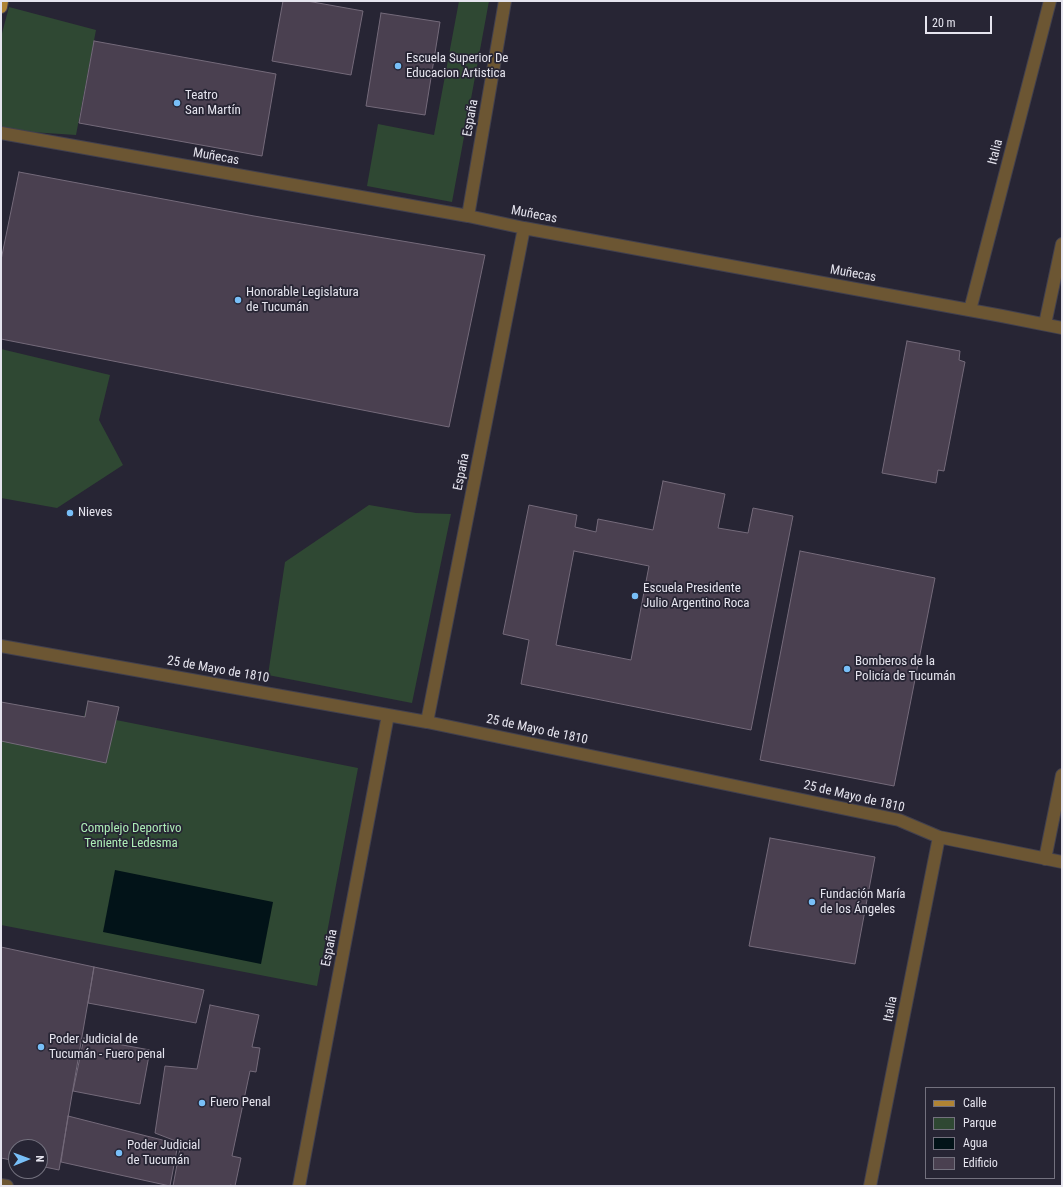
<!DOCTYPE html>
<html>
<head>
<meta charset="utf-8">
<style>
  body { margin:0 }
  #map { position:relative; width:1063px; height:1187px; overflow:hidden; background:#272534; font-family:"Roboto Condensed",sans-serif }
  canvas { display:block }
  .frame { position:absolute; inset:0; border:2px solid #e5e4ee; pointer-events:none }
  .legend { position:absolute; left:925px; top:1087px; width:130px; height:92px; box-sizing:border-box; background:#272534; border:1px solid #73717e; margin:0; padding:5px 7px; list-style:none; font-size:12px; color:#e5e4ee }
  .legend li { display:flex; align-items:center; gap:8px; height:20px }
  .legend b { width:20px; border:1px solid #73717e }
  .north { position:absolute; left:8px; top:1139px; width:40px; height:40px; box-sizing:border-box; background:#272534; border:1px solid #73717e; border-radius:50%; rotate:89deg; font-size:11px; font-weight:700; line-height:16px; text-align:center; color:#e5e4ee }
  .north::after { content:''; display:block; margin:auto; width:14px; height:18px; background:#78bff8; clip-path:polygon(50% 0,100% 100%,50% 72%,0 100%) }
  .scale { position:absolute; left:925px; top:16px; width:67px; height:18px; box-sizing:border-box; border:2px solid #e5e4ee; border-top:0; padding-left:5px; font-size:12px; line-height:14px; white-space:nowrap; color:#e5e4ee; -webkit-text-stroke:3px #272534; paint-order:stroke }
</style>
</head>
<body>
<div id="map">
<canvas width="1063" height="1187"></canvas>
<div class="frame"></div>
<ul class="legend">
<li><b style="height:5px;background:#b08434"></b>Calle</li>
<li><b style="height:11px;background:#2f4833"></b>Parque</li>
<li><b style="height:11px;background:#021318"></b>Agua</li>
<li><b style="height:11px;background:#4a4050"></b>Edificio</li>
</ul>
<div class="north">N</div>
<div class="scale">20 m</div>
</div>
<script>
const context = document.querySelector('canvas').getContext('2d');
context.lineJoin = 'round';
function paint(path, color) { context.fillStyle = color; context.fill(path, 'evenodd'); }
const shape = rows => new Path2D(rows.map(r => 'M' + r).join(''));
function stroke(path, color, width, dash) { context.strokeStyle = color; context.lineWidth = width; context.lineCap = dash ? 'butt' : 'round'; context.setLineDash(dash || []); context.stroke(path); }
function drawText(font, color, halo, rows, align = 'center') {
  context.font = font + ' "Roboto Condensed",sans-serif'; context.lineWidth = 3.5; context.setLineDash([]); context.textBaseline = 'middle'; context.strokeStyle = halo; context.fillStyle = color; for (const [text, x, y, turn = 0] of rows) {
    context.save(); context.translate(x, y); context.rotate((+turn || 0) * Math.PI / 180); context.textAlign = isNaN(turn) ? turn : align; if (halo) context.strokeText(text, 0, 0); context.fillText(text, 0, 0); context.restore();
  }
}
paint(shape([
  [459,1,489,1,452,202,367,186,378,124,434,135],
  [9,7,96,30,76,135,1,130,1,37],
  [1,349,110,375,99,420,123,465,57,508,1,498],
  [369,505,416,513,451,514,412,703,268,675,285,562],
  [88,701,119,707,116,720,358,768,317,986,1,925,1,702,84,717]
]), '#2f4833');
paint(shape([
  [115,870,273,902,261,964,103,932]
]), '#021318');
const building = shape([
  [283,1,307,1,363,11,351,75,272,61,283,1],
  [381,13,440,22,425,115,366,106,381,13],
  [94,41,276,74,262,156,79,123,94,41],
  [19,172,254,216,485,255,449,427,1,339,1,260,19,172],
  [907,341,960,351,959,360,965,362,944,471,938,470,936,483,882,473,907,341],
  [663,481,725,494,718,528,748,533,753,508,793,516,751,730,521,684,529,640,503,634,529,505,577,515,575,527,596,532,598,519,653,530,663,481],
  [574,551,649,566,631,660,556,645,574,551],
  [800,551,935,578,894,786,760,760,800,551],
  [88,701,119,707,106,763,1,741,1,702,85,717,88,701],
  [770,838,875,857,855,964,749,946,770,838],
  [1,947,94,967,59,1170,40,1166,40,1147,16,1147,16,1161,1,1158,1,947],
  [94,967,204,990,196,1023,88,1003,94,967],
  [210,1005,259,1015,252,1047,260,1048,256,1072,250,1071,232,1156,241,1158,235,1186,230,1185,229,1186,173,1186,181,1143,155,1133,165,1066,197,1069,210,1005],
  [84,1038,150,1050,140,1104,73,1091,84,1038],
  [68,1116,178,1144,170,1186,61,1162,68,1116]
]);
paint(building, '#4a4050');
stroke(building, '#746a7a', 1);
const minor = shape([
  [1,133,468,216,524,228,1002,316,1062,328],
  [468,216,505,1],
  [970,310,1050,1],
  [1045,324,1062,244],
  [1,646,427,722,899,820,939,837,1062,862],
  [427,722,524,228],
  [1045,859,1062,775],
  [1,1185,7,1186],
  [299,1186,388,715],
  [870,1186,939,837]
]);
const major = shape([
  [1,7,2,1]
]);
stroke(minor, '#42404e', 14);
stroke(major, '#42404e', 14);
stroke(minor, '#6c5633', 12);
stroke(major, '#b08434', 12);
for (const [x, y, r, color] of [
  [398,66,4,"#78bff8"],
  [177,103,4,"#78bff8"],
  [238,300,4,"#78bff8"],
  [70,513,4,"#78bff8"],
  [635,596,4,"#78bff8"],
  [847,669,4,"#78bff8"],
  [812,902,4,"#78bff8"],
  [41,1047,4,"#78bff8"],
  [202,1103,4,"#78bff8"],
  [119,1153,4,"#78bff8"]
]) { const dot = new Path2D(); dot.arc(x, y, r, 0, 2 * Math.PI); context.fillStyle = color; context.fill(dot); stroke(dot, '#272534', 1.5); }
drawText('13px', '#e5e4ee', '#272534', [
  ["Escuela Superior De",406,59],
  ["Educacion Artistica",406,74],
  ["Teatro",185,96],
  ["San Martín",185,111],
  ["Honorable Legislatura",246,293],
  ["de Tucumán",246,308],
  ["Nieves",78,513],
  ["Escuela Presidente",643,589],
  ["Julio Argentino Roca",643,604],
  ["Bomberos de la",855,662],
  ["Policía de Tucumán",855,677],
  ["Fundación María",820,895],
  ["de los Ángeles",820,910],
  ["Poder Judicial de",49,1040],
  ["Tucumán - Fuero penal",49,1055],
  ["Fuero Penal",210,1103],
  ["Poder Judicial",127,1146],
  ["de Tucumán",127,1161]
], 'left');
drawText('13px', '#e5e4ee', '#272534', [
  ["España",471,118,-80],
  ["Italia",996,152,-76],
  ["Muñecas",216,157,10],
  ["Muñecas",534,215,11],
  ["Muñecas",853,274,10],
  ["España",462,472,-79],
  ["25 de Mayo de 1810",218,670,10],
  ["25 de Mayo de 1810",537,730,12],
  ["25 de Mayo de 1810",854,797,13],
  ["España",330,948,-79],
  ["Italia",891,1009,-79]
]);
drawText('13px', '#acecb5', '#272534', [
  ["Complejo Deportivo",131,829],
  ["Teniente Ledesma",131,844]
]);
</script>
</body>
</html>
